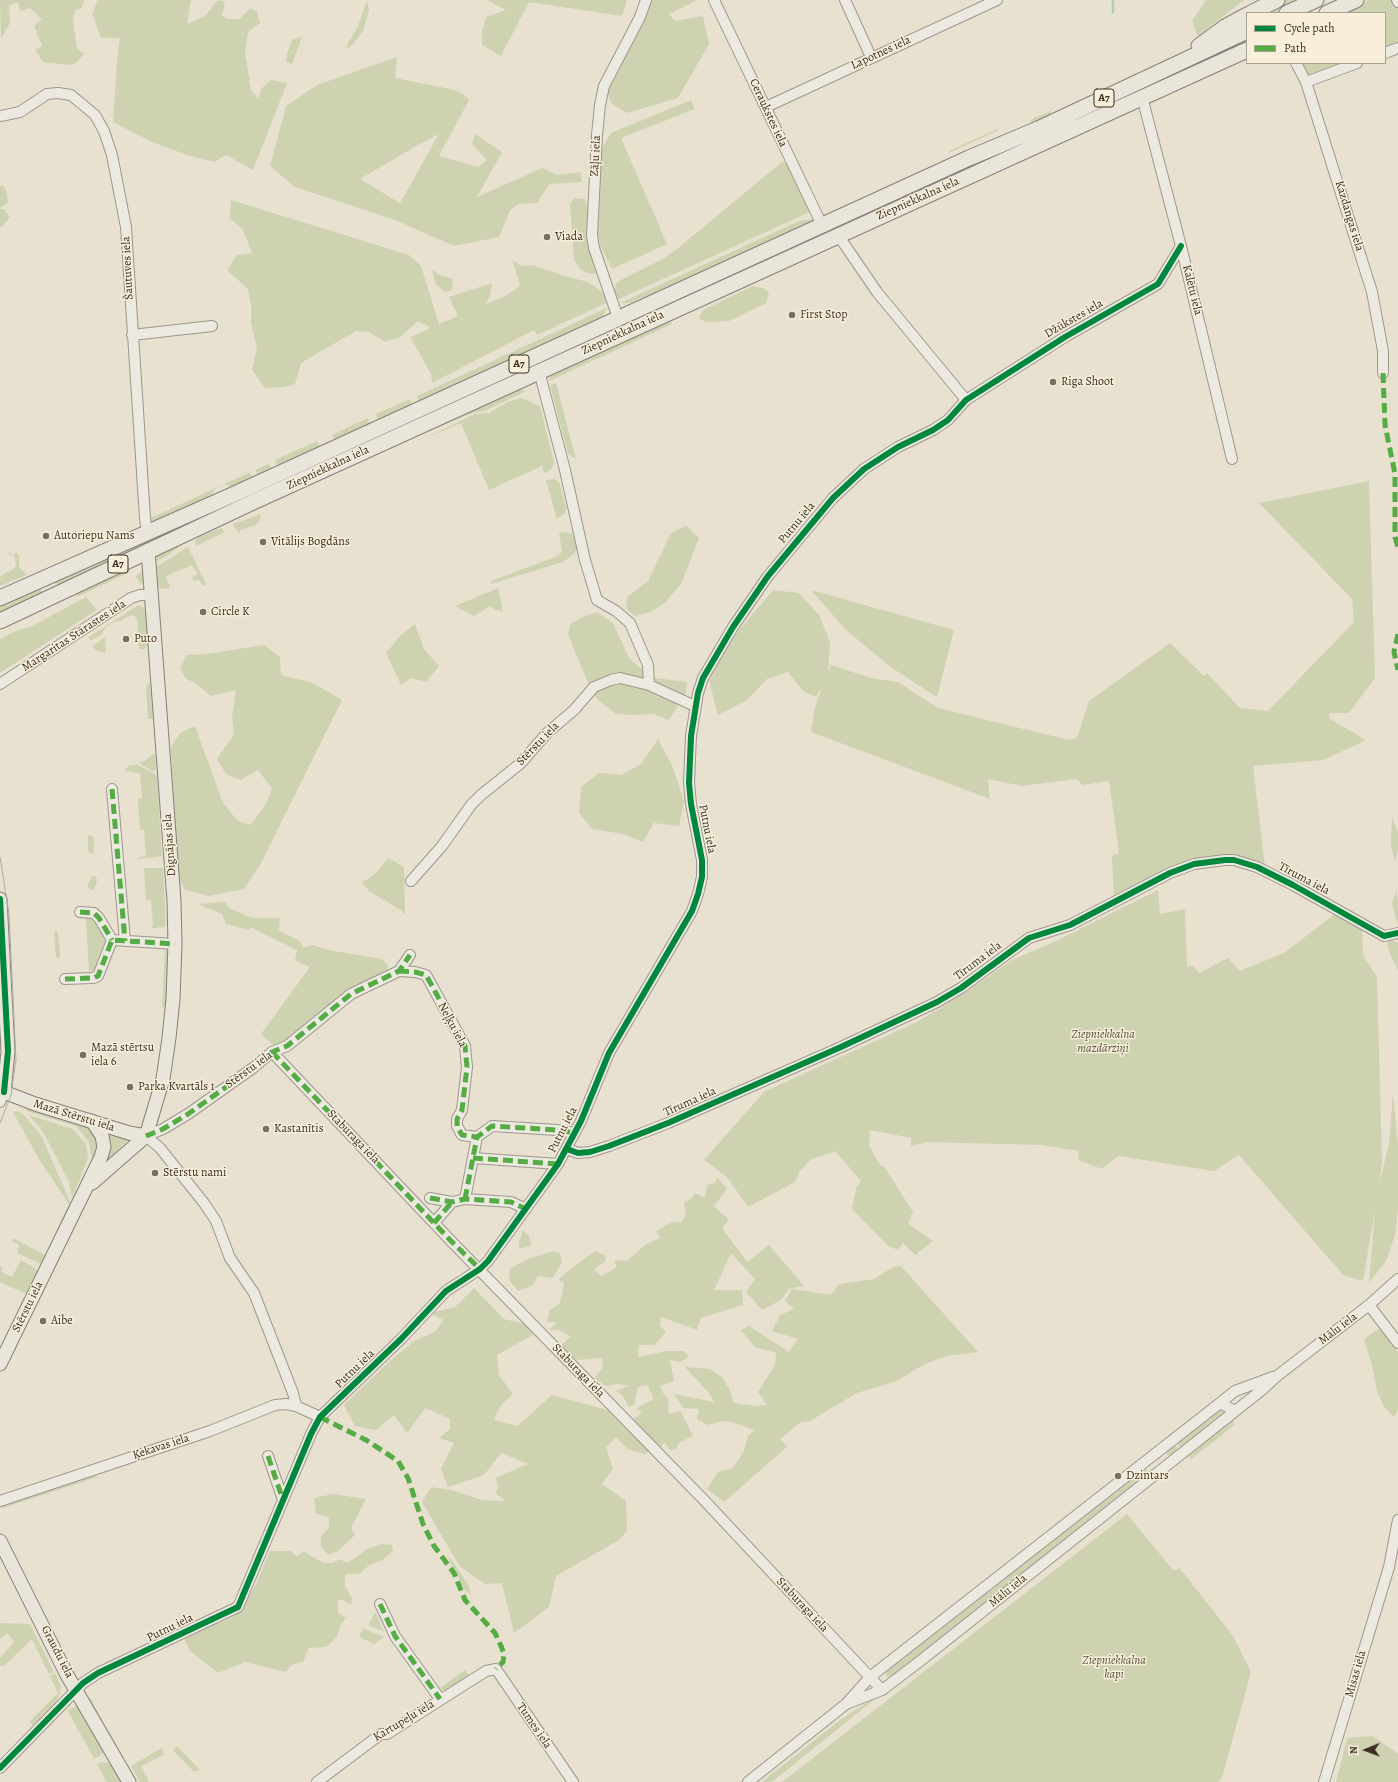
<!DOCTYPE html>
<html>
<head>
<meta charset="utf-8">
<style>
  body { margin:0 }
  #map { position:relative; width:1398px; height:1782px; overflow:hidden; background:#e8e1d0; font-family:Alegreya,serif }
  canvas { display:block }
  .legend { position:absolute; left:1246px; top:12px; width:140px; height:52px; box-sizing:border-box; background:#f7efd9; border:1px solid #aca291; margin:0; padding:5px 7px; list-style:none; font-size:12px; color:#3b2e25 }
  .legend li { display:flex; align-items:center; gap:8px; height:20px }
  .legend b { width:20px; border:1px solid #aca291 }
  .north { position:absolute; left:1346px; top:1730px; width:40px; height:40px; -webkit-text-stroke:3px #f7efd9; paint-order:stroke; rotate:269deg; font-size:11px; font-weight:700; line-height:16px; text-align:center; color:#3b2e25 }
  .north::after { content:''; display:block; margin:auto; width:14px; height:18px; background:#3b2e25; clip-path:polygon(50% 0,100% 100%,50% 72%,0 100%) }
</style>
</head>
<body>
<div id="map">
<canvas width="1398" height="1782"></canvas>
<ul class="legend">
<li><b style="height:5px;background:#00873e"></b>Cycle path</li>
<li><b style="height:5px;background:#55ab44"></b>Path</li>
</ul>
<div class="north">N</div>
</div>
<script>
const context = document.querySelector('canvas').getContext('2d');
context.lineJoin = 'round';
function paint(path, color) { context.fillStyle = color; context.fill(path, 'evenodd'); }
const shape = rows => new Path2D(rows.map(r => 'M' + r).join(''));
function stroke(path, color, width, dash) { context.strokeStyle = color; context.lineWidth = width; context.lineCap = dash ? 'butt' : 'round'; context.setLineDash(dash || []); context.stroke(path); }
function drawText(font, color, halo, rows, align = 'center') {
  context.font = font + ' Alegreya,serif'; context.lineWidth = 3; context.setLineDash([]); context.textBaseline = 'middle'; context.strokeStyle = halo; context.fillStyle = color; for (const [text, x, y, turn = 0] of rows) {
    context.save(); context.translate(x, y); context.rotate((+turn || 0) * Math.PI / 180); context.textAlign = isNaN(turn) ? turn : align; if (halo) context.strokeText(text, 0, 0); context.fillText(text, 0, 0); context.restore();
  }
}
paint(shape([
  [0,0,84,0,82,8,75,10,73,20,77,48,84,54,76,63,70,65,43,62,35,50,42,46,34,26,42,19,30,8,20,11,18,2,9,6,10,23,1,39],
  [98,0,191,0,187,24,205,16,218,0,225,2,222,16,227,19,239,19,251,8,257,12,260,23,248,32,245,53,251,90,258,98,262,88,271,80,287,83,253,170,226,155,214,162,187,155,152,142,113,122,117,61,120,38,101,38,92,13],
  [367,0,369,10,364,29,354,43,346,50,348,43,358,26],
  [487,0,627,0,622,16,529,2,501,56,482,45,482,32,486,17,506,10],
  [649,0,697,0,669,14,675,21,703,16,709,44,678,98,627,113,611,103,606,89],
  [1206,0,1244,0,1198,36,1192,21],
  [1286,0,1305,0,1277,13,1260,13],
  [1369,0,1393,0,1398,7,1398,43,1385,48,1385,13,1340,13],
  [302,37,292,64,286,62,287,53,293,39],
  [1247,38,1247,43,974,167,972,162],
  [397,57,395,78,455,90,463,94,469,100,439,156,478,167,487,160,472,144,475,134,502,152,477,197,542,168,557,175,581,172,582,182,549,184,537,203,518,204,510,210,499,237,454,246,395,220,295,187,270,166,286,106,317,85],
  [439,134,400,203,360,179,418,145],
  [1301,63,1342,63,1308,75,1306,74],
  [691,100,695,109,621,138,667,244,612,269,600,245,596,222,600,152,611,133],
  [1051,111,1051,114,1032,124,1030,122,1032,119],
  [997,129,997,131,949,153,949,151],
  [782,162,788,164,810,212,617,300,616,298,614,290,617,282,663,259,677,249],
  [960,170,962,174,741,273,740,271,740,269],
  [3,185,7,193,8,203,0,208,0,186],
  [574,198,585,199,588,208,590,250,597,271,595,274,587,273,580,269,574,260,570,204],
  [231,200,409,255,421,266,439,324,458,316,449,297,492,283,490,296,485,305,507,295,520,286,513,261,522,266,532,265,568,277,588,282,600,290,605,296,606,303,537,335,534,330,432,383,431,374,410,337,431,328,418,321,400,337,386,342,369,332,356,331,301,363,295,384,284,387,265,388,252,370,257,348,251,323,251,304,248,289,227,270,237,255,252,253,243,230,230,218],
  [0,209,4,209,10,217,2,227,0,227],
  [813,219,813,222,660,293,643,297,630,303,620,303,799,221],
  [432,270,442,276,453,279,452,290,445,292,436,285],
  [727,276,727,280,544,362,543,361],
  [753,286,766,289,769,294,766,303,729,321,705,322,699,318,703,310],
  [607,308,603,316,573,330,563,337,420,404,417,396],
  [668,320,672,324,549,381,550,375],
  [556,383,576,459,568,454,550,385],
  [516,388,526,391,484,411,472,413,417,436,416,433],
  [521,398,540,406,554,462,552,468,549,471,544,473,542,466,489,490,461,423,421,440,475,414,489,413,508,402],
  [410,399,413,407,379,422,376,414],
  [368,418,371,426,336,442,332,435],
  [317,441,321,448,279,468,275,460],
  [269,464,272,471,259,477,255,470],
  [250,472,252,477,239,483,240,486,237,488,224,484,214,490,210,499,153,523,149,519],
  [554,479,559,482,566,506,565,513,557,519,546,480],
  [1369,481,1375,678,1349,713,1329,713,1330,719,1366,740,1324,760,1253,766,1265,866,1200,858,1114,899,1112,856,1119,853,1109,781,1083,785,1076,779,1022,786,988,779,990,799,811,732,815,707,822,688,816,697,803,691,788,672,767,679,747,700,718,715,709,681,729,642,773,590,799,593,819,615,830,642,828,673,831,665,871,678,898,682,938,708,1069,740,1077,738,1089,701,1170,643,1204,676,1207,673,1240,708,1268,711,1354,622,1352,599,1259,503],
  [225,505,226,507,58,585,55,583,55,582],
  [261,514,259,522,255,525,241,530,239,534,233,524],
  [686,526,699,538,681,584,665,603,650,612,635,616,626,608,627,597,648,581,671,533],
  [221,528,225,532,196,546,195,541,199,537],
  [563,532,571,533,574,536,577,549,573,555,563,562,491,584,491,581,558,556,562,551,559,533],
  [187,541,167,556,155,562,157,555],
  [188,547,206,584,203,586,199,580,193,581,192,577,198,574,192,565,166,576,170,588,160,589,156,583,156,567],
  [0,549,14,555,16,552,19,556,19,567,27,575,0,586,0,576,14,569,16,565,15,557],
  [128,565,130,572,77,597,75,593],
  [143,571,144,580,141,585,136,576],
  [39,587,43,594,0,615,0,603],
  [498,588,503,612,496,610,490,606,474,616,455,606],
  [811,590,954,630,937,697,892,668,846,630],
  [86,597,97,610,0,673,0,639,13,632,32,626],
  [137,606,141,606,146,611,148,643,145,649,139,649,137,619,134,616,131,615,121,621,114,622,107,626,101,635,92,640,87,638],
  [597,612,613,623,629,658,644,671,655,678,687,682,686,693,669,720,653,714,635,715,616,714,597,699,592,692,568,635,570,624,585,616],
  [415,624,424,649,439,666,426,682,411,678,401,685,386,653,401,635],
  [105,637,106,653,95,650,93,646],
  [264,645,280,657,281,675,313,683,342,700,260,865,244,889,209,896,185,890,178,875,174,824,171,747,180,733,195,726,223,803,237,820,250,825,265,806,272,789,258,770,241,780,227,775,217,760,220,754,234,735,232,718,236,690,211,696,194,682,186,679,180,669,186,655,207,654],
  [150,682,153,719,148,719,146,686],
  [658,739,672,765,684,801,679,826,654,823,643,842,623,834,592,829,579,813,581,787,599,773,621,775,641,764],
  [155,753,156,770,152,771,139,763,146,760],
  [133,765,138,765,157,775,162,856,139,859,139,857,146,856,144,830,140,830,138,799,142,798,140,773,125,771,128,766],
  [1392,817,1398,832,1398,848,1395,863,1391,844],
  [88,835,94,837,94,854,90,853,88,850],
  [388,858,404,867,405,915,402,911,369,891,362,883,377,872],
  [144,868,163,868,166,925,164,927,153,928,151,926,153,926,151,900,146,900],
  [92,876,95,876,97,879,96,885,94,889,91,890,87,886],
  [1158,890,1160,914,1185,909,1187,967,1193,966,1199,973,1228,958,1240,971,1284,953,1335,914,1362,930,1363,955,1377,977,1382,1162,1379,1185,1389,1144,1393,1093,1398,1147,1398,1208,1395,1235,1386,1261,1369,1283,1375,1210,1363,1281,1344,1276,1239,1155,1214,1171,1118,1156,1102,1169,1078,1160,1079,1151,1041,1145,927,1142,911,1146,911,1138,870,1130,869,1146,881,1166,884,1166,913,1212,908,1224,933,1241,915,1255,903,1243,898,1250,888,1246,852,1209,856,1188,861,1181,835,1151,810,1160,800,1171,795,1182,748,1207,727,1177,704,1160,764,1092,917,1022,965,993,1012,960,1056,941],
  [1396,891,1398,901,1398,923,1397,923,1392,903],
  [225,902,229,908,252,918,280,918,279,931,300,941,303,948,313,945,328,950,381,959,388,965,385,976,348,991,310,1020,286,1042,275,1047,261,1034,310,967,295,961,297,950,250,927,249,930,226,924,222,914,198,904],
  [78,916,93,917,106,937,94,970,92,971,83,971,89,971,86,918,78,918],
  [56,931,58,933,60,954,60,957,58,959,56,957,54,932],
  [1388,939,1398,943,1398,970,1390,954,1387,943],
  [165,949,169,953,166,1006,162,1008],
  [28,1107,89,1127,95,1135,98,1150,83,1181,92,1159,89,1143,85,1137,76,1126,26,1111],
  [17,1111,24,1115,42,1137,70,1202,70,1206,41,1264,17,1253,19,1245,12,1241,13,1238,45,1255,69,1204,40,1161,13,1112],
  [29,1115,73,1129,86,1145,88,1155,87,1161,72,1198,69,1182,50,1145,43,1132],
  [107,1133,129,1139,107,1161,105,1161],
  [717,1177,727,1189,714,1206,729,1220,722,1228,747,1262,769,1245,804,1286,789,1289,781,1300,762,1310,746,1292,755,1279,731,1253,714,1290,742,1290,743,1305,701,1318,697,1330,661,1317,660,1325,666,1333,654,1345,639,1345,638,1357,666,1351,684,1351,689,1357,680,1362,670,1360,674,1381,660,1386,663,1393,668,1399,669,1414,680,1411,693,1436,679,1443,676,1449,670,1450,664,1442,660,1450,632,1420,642,1413,637,1408,654,1399,647,1385,638,1387,634,1405,629,1407,622,1395,615,1391,629,1386,617,1384,605,1386,595,1378,603,1367,602,1358,577,1360,560,1346,571,1337,559,1330,549,1330,557,1322,547,1322,550,1310,559,1304,562,1295,564,1283,558,1280,569,1270,595,1251,606,1256,605,1262,594,1269,601,1276,617,1267,614,1260,627,1261,645,1245,660,1238,656,1231,672,1222,681,1223,686,1215,684,1203,691,1199,695,1193,705,1198,707,1185,715,1183],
  [523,1230,528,1235,531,1241,530,1246,519,1249,519,1242],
  [554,1251,560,1254,562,1262,553,1278,538,1276,533,1285,518,1291,509,1280,510,1269,525,1260],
  [21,1260,38,1270,26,1294,0,1282,0,1266,3,1268,1,1272,12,1277],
  [901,1266,978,1352,946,1356,923,1365,897,1381,857,1393,810,1421,801,1422,780,1439,787,1447,724,1502,707,1489,718,1472,733,1468,744,1451,748,1436,754,1430,736,1423,722,1421,708,1425,697,1419,699,1409,683,1408,674,1394,714,1402,709,1393,685,1367,710,1369,722,1377,730,1391,734,1403,756,1406,767,1405,758,1392,775,1365,776,1353,755,1347,741,1330,749,1326,789,1352,798,1339,772,1331,780,1315,794,1309,785,1301,792,1289,831,1295,839,1284,874,1279,893,1267],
  [474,1288,504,1319,525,1324,533,1335,497,1355,499,1375,513,1394,501,1405,494,1420,517,1426,552,1395,607,1410,649,1452,644,1454,628,1449,616,1437,606,1447,613,1469,602,1484,626,1501,627,1531,619,1540,556,1576,549,1607,514,1633,502,1583,485,1584,460,1567,422,1502,431,1487,451,1490,482,1500,502,1501,504,1499,495,1493,499,1487,495,1478,528,1464,501,1453,484,1475,448,1487,441,1469,454,1443,439,1438,450,1429,450,1419,425,1408,407,1433,394,1415,376,1430,355,1426,344,1405,391,1360,414,1341,436,1331,443,1320,430,1313,455,1307],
  [1380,1328,1398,1352,1398,1410,1394,1417,1384,1407,1377,1391,1372,1365,1364,1340,1370,1334],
  [1222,1409,1225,1410,1225,1413,1181,1448,1176,1442,1218,1410],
  [1233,1418,1234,1425,1221,1436,1191,1459,1187,1455],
  [1174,1444,1179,1450,1171,1456,1167,1455,1165,1452],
  [1145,1468,1149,1473,895,1674,887,1677,885,1672],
  [94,1475,98,1477,0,1509,2,1505],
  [333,1494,366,1499,351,1528,355,1535,338,1551,328,1555,321,1546,321,1536,329,1527,329,1518,316,1513,314,1498],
  [1127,1514,1173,1570,1176,1570,1179,1568,1186,1576,1233,1636,1251,1672,1222,1778,1218,1782,782,1782],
  [382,1544,392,1545,393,1551,384,1559,368,1566,360,1574,345,1574,345,1586,352,1598,351,1605,343,1600,338,1600,338,1613,346,1618,340,1626,337,1637,326,1647,309,1648,303,1662,291,1665,286,1672,245,1662,218,1673,190,1651,183,1636,230,1619,241,1610,256,1584,270,1551,291,1551,296,1556,304,1552,324,1563,332,1563,340,1559,347,1563,369,1548],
  [448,1558,451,1559,469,1586,471,1595,465,1590],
  [375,1612,384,1632,369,1625],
  [0,1623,30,1624,54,1672,49,1674,32,1639,4,1666,0,1666,0,1658,14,1642,7,1633,0,1640],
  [363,1628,367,1630,384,1637,374,1644,359,1637],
  [465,1670,469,1675,448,1690,443,1690,440,1688],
  [55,1673,61,1687,59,1696,56,1703,34,1726,29,1722,58,1693,50,1676],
  [90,1698,124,1759,122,1758,88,1699],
  [874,1698,875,1699,772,1782,762,1782,840,1720],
  [80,1706,104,1748,104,1752,94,1759,68,1711,71,1708],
  [1373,1736,1398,1754,1398,1782,1336,1782,1347,1738],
  [177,1746,199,1769,199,1771,193,1771,173,1750],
  [162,1748,164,1755,141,1766,149,1782,140,1782,131,1766],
  [101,1762,111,1763,122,1782,107,1782,97,1764]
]), '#ced2b1');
stroke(shape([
  [1113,0,1113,12]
]), '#b2c9bd', 2.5);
const minor = shape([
  [714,0,822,225],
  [845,0,871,57],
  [1397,0,1398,2],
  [1385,53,1398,48],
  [1296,63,1306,82,1372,292,1383,351,1383,373],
  [1306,82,1357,63],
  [1142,97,1182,250,1232,459],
  [766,107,997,0],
  [0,116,20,112,47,94,58,93,71,95,95,115,104,131,112,155,126,227,145,518,147,533],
  [838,235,877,292,966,400],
  [618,318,594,248,592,235,597,135,600,105,604,86,640,17,646,0],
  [132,335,212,326],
  [539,371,565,470,585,560,597,600,616,611,630,623,648,665,649,685],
  [0,684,131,598,140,595,150,595],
  [112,789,125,941],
  [411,881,442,846,471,805,481,795,521,763,547,733,574,710,594,687,611,680,620,678,649,685,695,706],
  [80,912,94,913,99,918,112,940],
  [399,971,415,972,426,975,465,1046,467,1067,462,1110,457,1119,457,1126,462,1135,477,1137],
  [65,979,93,978,98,976,112,940,175,944],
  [272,1052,452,1242,702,1498,882,1690],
  [0,1102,4,1092],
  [567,1149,578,1153,590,1152,609,1146,668,1123,841,1047,937,1002,961,988,1029,938,1070,925,1170,873,1194,864,1225,860,1234,860,1257,867,1293,885,1384,936,1398,933],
  [473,1158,558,1164],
  [430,1198,452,1202,465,1199,511,1202,526,1209],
  [465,1199,477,1137,492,1126,557,1130,575,1133],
  [434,1223,452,1202],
  [1369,1305,1398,1343],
  [1220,1403,1235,1391,1273,1377],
  [296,1406,293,1393,254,1293,230,1258,216,1221,204,1203,160,1148,146,1136,163,1129,188,1114,253,1068,272,1052,287,1046,351,994,399,971,410,955],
  [268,1456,283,1500],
  [0,1501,210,1431,275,1405,286,1404,296,1406,320,1417],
  [380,1604,395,1636,440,1699],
  [846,1704,882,1690,919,1662,1263,1389,1277,1376,1369,1305,1398,1279],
  [0,1768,83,1683,98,1673,238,1607,311,1434,320,1417,401,1339,446,1291,480,1269,488,1261,558,1164,581,1121,609,1053,692,911,698,894,702,877,702,860,691,804,689,783,691,736,698,693,703,678,733,627,768,576,833,498,864,469,898,447,933,430,948,420,966,400,1065,337,1158,284,1181,246],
  [317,1782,381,1734,387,1734,486,1671,496,1669,573,1782],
  [748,1782,846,1704,870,1677,1220,1403,1235,1411],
  [1324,1782,1389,1567,1398,1520]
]);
const major = shape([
  [0,899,8,1051,4,1092,35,1104,129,1133,146,1136],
  [146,1136,163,1079,169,1038,173,999,175,944,174,901,148,550],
  [92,1183,146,1136],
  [0,1364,101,1157,104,1147,102,1136,92,1121],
  [0,1541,67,1675,129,1782]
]);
const highway = shape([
  [1251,13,1277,0],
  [1287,13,1316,0],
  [1327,13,1356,0],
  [1199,46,1225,27,1247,15],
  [0,598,230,496,969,158,1038,129,1247,31],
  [0,621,253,502,1247,50]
]);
stroke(minor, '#9d978d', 12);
stroke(major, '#857f76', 15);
stroke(highway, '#857f76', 17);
stroke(minor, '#ece9e0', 10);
stroke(major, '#e9e5db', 13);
stroke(highway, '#e9e5db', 15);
stroke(shape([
  [0,857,9,914,16,1060,11,1095,0,1123]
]), '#adaaa2', 1);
stroke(shape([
  [1383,373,1385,425,1395,474,1395,537,1398,547],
  [1398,634,1394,652,1398,670],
  [112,789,125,941],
  [80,912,94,913,99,918,112,940],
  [399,971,415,972,426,975,465,1046,467,1067,462,1110,457,1119,457,1126,462,1135,477,1137],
  [65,979,93,978,98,976,112,940,175,944],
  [272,1052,452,1242,480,1269],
  [146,1136,163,1129,188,1114,253,1068,272,1052,287,1046,351,994,399,971,410,955],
  [473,1158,558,1164],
  [430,1198,452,1202,465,1199,511,1202,526,1209],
  [465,1199,477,1137,492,1126,557,1130,575,1133],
  [434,1223,452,1202],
  [320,1417,366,1440,398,1461,408,1478,423,1524,434,1546,454,1573,465,1600,495,1633,501,1646,504,1654,503,1662,496,1669],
  [268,1456,283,1500],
  [380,1604,395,1636,440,1699]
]), '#55ab44', 5, [10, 5]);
stroke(shape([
  [0,899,8,1051,4,1092],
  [567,1149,578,1153,590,1152,609,1146,668,1123,841,1047,937,1002,961,988,1029,938,1070,925,1170,873,1194,864,1225,860,1234,860,1257,867,1293,885,1384,936,1398,933],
  [0,1768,83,1683,98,1673,238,1607,311,1434,320,1417,401,1339,446,1291,480,1269,488,1261,558,1164,581,1121,609,1053,692,911,698,894,702,877,702,860,691,804,689,783,691,736,698,693,703,678,733,627,768,576,833,498,864,469,898,447,933,430,948,420,966,400,1065,337,1158,284,1181,246]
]), '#00873e', 6);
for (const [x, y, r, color] of [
  [547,237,4,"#786d61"],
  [792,315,4,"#786d61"],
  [1053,382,4,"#786d61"],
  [46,536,4,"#786d61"],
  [263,542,4,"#786d61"],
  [203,612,4,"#786d61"],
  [126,639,4,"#786d61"],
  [83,1055,4,"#786d61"],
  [130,1087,4,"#786d61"],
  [266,1129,4,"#786d61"],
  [155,1173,4,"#786d61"],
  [43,1321,4,"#786d61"],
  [1118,1476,4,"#786d61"]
]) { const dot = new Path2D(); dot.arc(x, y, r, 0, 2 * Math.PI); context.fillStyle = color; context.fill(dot); stroke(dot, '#f7efd9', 1.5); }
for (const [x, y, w] of [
  [1104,98,20],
  [519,364,20],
  [118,564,20]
]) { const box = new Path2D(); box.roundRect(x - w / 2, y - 9, w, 18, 3); context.fillStyle = '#f7efd9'; context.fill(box); stroke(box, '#3b2e25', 1); }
drawText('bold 11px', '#3b2e25', null, [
  ["A7",1104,98],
  ["A7",519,364],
  ["A7",118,564]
]);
drawText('12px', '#3b2e25', '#f7efd9', [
  ["Lapotnes iela",881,53,-25],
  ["Ceraukstes iela",768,113,65],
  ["Zāļu iela",596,156,-87],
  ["Ziepniekkalna iela",918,199,-24],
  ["Kazdangas iela",1349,216,73],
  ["Šautuves iela",128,268,-93],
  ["Kalētu iela",1192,290,76],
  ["Džūkstes iela",1074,319,-30],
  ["Ziepniekkalna iela",623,333,-25],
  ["Ziepniekkalna iela",328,468,-25],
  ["Putnu iela",797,523,-50],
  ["Margaritas Stārastes iela",74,636,-33],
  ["Stērstu iela",538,744,-46],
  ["Putnu iela",707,829,79],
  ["Dignājas iela",170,845,-94],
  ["Tīruma iela",1304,879,28],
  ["Tīruma iela",978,961,-37],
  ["Neļķu iela",452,1025,62],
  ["Stērstu iela",249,1070,-36],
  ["Tīruma iela",690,1102,-24],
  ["Mazā Stērstu iela",74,1116,17],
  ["Putnu iela",563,1130,-63],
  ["Staburaga iela",353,1137,46],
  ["Stērstu iela",28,1307,-64],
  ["Mālu iela",1338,1329,-37],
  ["Putnu iela",355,1369,-44],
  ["Staburaga iela",578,1371,46],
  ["Ķekavas iela",161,1447,-18],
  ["Mālu iela",1008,1591,-39],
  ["Staburaga iela",802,1605,47],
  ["Putnu iela",170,1628,-26],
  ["Graudu iela",57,1652,63],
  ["Misas iela",1356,1674,-74],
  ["Kartupeļu iela",404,1721,-31],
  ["Tumes iela",534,1726,56]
]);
drawText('12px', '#3b2e25', '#f7efd9', [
  ["Viada",555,237],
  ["First Stop",800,315],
  ["Riga Shoot",1061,382],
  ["Autoriepu Nams",54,536],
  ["Vitālijs Bogdāns",271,542],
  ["Circle K",211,612],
  ["Puto",134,639],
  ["Mazā stērtsu",91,1048],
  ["iela 6",91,1062],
  ["Parka Kvartāls 1",138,1087],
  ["Kastanītis",274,1129],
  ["Stērstu nami",163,1173],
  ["Aibe",51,1321],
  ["Dzintars",1126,1476]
], 'left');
drawText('italic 12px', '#5a5442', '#f7efd9', [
  ["Ziepniekkalna",1103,1035],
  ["mazdārziņi",1103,1049],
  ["Ziepniekkalna",1114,1661],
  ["kapi",1114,1675]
]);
</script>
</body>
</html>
